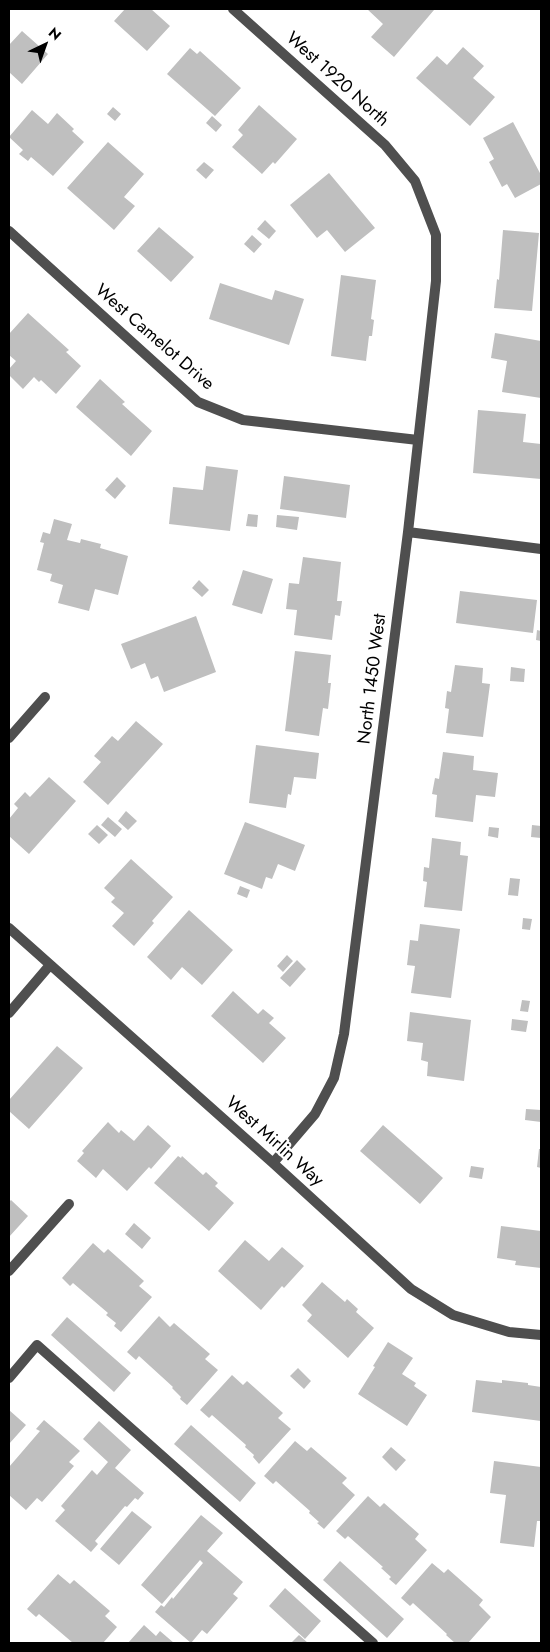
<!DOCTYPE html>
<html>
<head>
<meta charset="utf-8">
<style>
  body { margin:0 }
  #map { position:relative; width:550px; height:1652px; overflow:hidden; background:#fff; font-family:Jost,sans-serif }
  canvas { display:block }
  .frame { position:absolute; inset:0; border:10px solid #000; pointer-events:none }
  .north { position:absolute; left:20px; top:20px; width:50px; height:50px; -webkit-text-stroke:4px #fff; paint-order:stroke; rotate:42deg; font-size:14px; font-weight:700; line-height:20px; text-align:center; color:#000 }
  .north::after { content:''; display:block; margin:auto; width:18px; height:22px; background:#000; clip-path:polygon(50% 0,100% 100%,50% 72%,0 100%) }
</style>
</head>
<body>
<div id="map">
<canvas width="550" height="1652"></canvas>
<div class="frame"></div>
<div class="north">N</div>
</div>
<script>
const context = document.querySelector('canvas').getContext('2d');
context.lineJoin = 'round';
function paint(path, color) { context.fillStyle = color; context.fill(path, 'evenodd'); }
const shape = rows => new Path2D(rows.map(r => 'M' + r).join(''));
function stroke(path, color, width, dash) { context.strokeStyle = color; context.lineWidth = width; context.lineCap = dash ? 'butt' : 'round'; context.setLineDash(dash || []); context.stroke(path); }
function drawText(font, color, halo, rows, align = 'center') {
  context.font = font + ' Jost,sans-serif'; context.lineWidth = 4.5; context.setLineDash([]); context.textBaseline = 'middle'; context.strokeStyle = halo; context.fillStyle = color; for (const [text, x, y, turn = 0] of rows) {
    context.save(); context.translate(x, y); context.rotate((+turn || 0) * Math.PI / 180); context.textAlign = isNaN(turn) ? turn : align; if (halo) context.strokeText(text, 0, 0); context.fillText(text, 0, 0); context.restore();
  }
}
paint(shape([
  [125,9,151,9,170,26,147,51,114,21],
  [367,9,433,9,434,10,394,57,371,37,383,24],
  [22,31,48,54,22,84,9,72,9,45],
  [463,47,484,66,473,78,495,97,470,126,416,78,437,56,447,65],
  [190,48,197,54,200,51,241,88,215,116,167,74],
  [259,105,297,139,275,164,273,162,262,174,232,147,243,135,238,130],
  [113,107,121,114,115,121,107,114],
  [32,110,48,124,57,113,74,129,72,131,84,142,53,176,31,157,28,161,19,154,23,150,9,137],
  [212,116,222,125,216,132,206,123],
  [513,122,541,175,541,184,515,198,507,184,502,187,489,162,494,159,483,138],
  [108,142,144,174,124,197,135,206,114,230,67,188],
  [204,162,214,170,206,179,196,170],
  [329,173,375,228,345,252,327,230,317,238,290,205],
  [265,220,276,231,269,239,257,229],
  [159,227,194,257,171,282,137,251],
  [503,230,539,233,532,311,494,308,497,279,499,280],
  [252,235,262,244,254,253,244,244],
  [341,275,376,280,371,319,374,320,372,336,369,336,366,361,331,356],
  [220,283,272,300,275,290,304,299,289,345,209,319],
  [28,313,69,350,66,352,81,366,56,394,41,380,39,382,34,377,23,389,9,375,9,369,16,361,9,355,9,334],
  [495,333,541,341,541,398,502,392,507,361,491,358],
  [100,379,125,402,122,404,152,431,131,456,76,407],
  [478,410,526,414,523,442,541,444,541,479,473,473],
  [206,466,238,470,230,531,169,524,173,487,203,490],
  [284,476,350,485,346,518,280,509],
  [117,477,126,486,115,499,105,490],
  [248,514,258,515,257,527,246,526],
  [277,515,299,517,297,530,276,527],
  [54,519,72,524,67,540,80,543,81,539,101,544,100,548,128,556,118,595,95,589,89,611,58,603,63,585,50,581,52,574,37,570,44,543,40,542,43,532,50,534],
  [303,557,341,562,337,601,342,601,340,616,335,615,332,640,294,635,297,610,286,609,289,583,299,584],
  [243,570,273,579,262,614,232,605],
  [199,580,209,590,202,597,192,588],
  [460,591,537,600,533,633,456,623],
  [196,616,216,672,164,692,158,676,151,679,145,663,131,669,121,644],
  [537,630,541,631,541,641,536,640],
  [295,651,331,655,328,683,331,683,328,709,323,708,319,736,285,731],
  [455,665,483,668,482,683,490,684,483,737,446,733,449,709,445,708,447,691,451,692],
  [511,667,525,669,524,682,510,681],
  [136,721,163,744,108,805,83,782,101,762,94,756,112,736,118,741],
  [256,745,319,753,316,779,294,777,291,795,288,794,286,808,249,803],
  [443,752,474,756,473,770,498,773,495,797,476,795,473,822,435,817,437,795,432,794,435,778,439,779],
  [49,777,76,801,29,854,9,836,9,819,18,808,14,804,25,792,30,797],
  [126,811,137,821,128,830,118,821],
  [108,817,122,829,115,837,101,825],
  [245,822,305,845,295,871,278,864,272,879,266,877,262,889,224,874],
  [97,825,108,835,99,844,88,834],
  [532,825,541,826,541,838,531,837],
  [489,827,499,828,498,838,488,836],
  [432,838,461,842,460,855,468,856,462,911,424,907,427,882,423,881,424,867,429,868],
  [131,859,173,897,152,921,154,923,134,946,112,926,124,913,111,902,115,898,104,888],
  [510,878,520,879,518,896,508,895],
  [240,886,250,890,247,898,237,894],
  [189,910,233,950,202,985,182,967,171,980,147,957],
  [523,918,532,919,530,930,522,929],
  [420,924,460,929,451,998,411,993,415,966,407,965,410,940,418,941],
  [287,955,293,961,283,972,277,966],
  [297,960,306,969,290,987,280,978],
  [233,991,258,1014,263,1009,274,1018,269,1023,286,1038,263,1063,211,1016],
  [522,1000,530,1001,528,1012,520,1011],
  [410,1012,471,1020,464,1081,427,1076,428,1062,421,1060,423,1043,407,1041],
  [512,1019,528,1021,526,1032,511,1030],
  [57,1046,83,1068,29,1129,9,1111,9,1100],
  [526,1109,541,1110,541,1122,525,1120],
  [108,1122,119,1133,121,1130,134,1141,148,1125,171,1146,151,1169,149,1167,127,1191,103,1169,96,1178,77,1161,84,1153,82,1151],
  [383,1125,443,1178,420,1204,360,1151],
  [539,1149,541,1149,541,1168,537,1167],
  [178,1156,181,1158,182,1156,203,1175,206,1172,218,1183,215,1186,234,1203,209,1231,154,1183],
  [471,1166,484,1168,482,1179,469,1177],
  [11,1200,28,1216,9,1237,9,1202],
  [134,1223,151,1238,142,1249,125,1234],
  [501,1226,541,1231,541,1268,515,1265,516,1261,497,1258],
  [245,1240,269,1261,282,1247,304,1266,284,1288,282,1286,261,1310,218,1271],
  [93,1243,104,1253,108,1249,144,1281,139,1286,152,1297,121,1332,114,1326,116,1323,106,1315,108,1313,73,1283,70,1286,62,1278],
  [322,1282,345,1302,347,1299,358,1309,356,1312,374,1328,348,1358,307,1321,312,1315,302,1305],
  [159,1316,170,1327,174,1323,210,1354,205,1359,218,1370,187,1405,180,1399,181,1397,172,1388,173,1387,139,1356,136,1360,127,1352],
  [67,1317,131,1373,114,1392,51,1335],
  [388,1342,413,1358,402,1374,416,1383,414,1386,427,1395,407,1426,358,1394,375,1367,373,1366],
  [298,1368,311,1381,304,1389,290,1376],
  [232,1375,243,1385,247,1381,283,1413,278,1418,291,1429,259,1464,253,1457,254,1455,245,1447,246,1445,212,1415,209,1418,200,1410],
  [476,1380,502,1383,502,1380,528,1383,528,1385,541,1387,541,1421,472,1412],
  [9,1410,26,1425,9,1444],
  [44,1420,80,1451,69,1462,74,1466,42,1502,37,1498,26,1510,9,1495,9,1467,40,1431,36,1429],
  [99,1421,131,1450,115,1468,144,1493,138,1500,135,1498,127,1507,125,1506,95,1541,98,1544,91,1552,55,1521,65,1510,61,1506,92,1470,97,1475,108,1462,83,1439],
  [191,1425,256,1483,240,1502,174,1444],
  [295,1441,307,1451,311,1447,347,1478,342,1483,355,1495,324,1529,317,1523,319,1522,309,1513,310,1511,276,1481,273,1484,264,1476],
  [391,1447,406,1460,396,1471,382,1457],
  [494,1461,541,1467,541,1513,540,1521,537,1521,534,1547,500,1543,506,1495,490,1493],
  [368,1496,380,1507,384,1503,419,1534,415,1539,427,1550,396,1585,389,1579,391,1577,381,1568,383,1567,348,1536,345,1539,336,1531],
  [132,1511,152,1527,119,1565,100,1549],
  [201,1515,223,1533,207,1551,243,1582,233,1594,238,1598,207,1634,202,1630,191,1643,155,1612,161,1605,164,1607,172,1597,173,1599,203,1563,200,1560,162,1604,141,1585],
  [340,1561,404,1619,387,1638,323,1580],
  [432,1563,444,1573,448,1569,483,1600,479,1605,491,1617,468,1643,455,1643,446,1635,447,1634,413,1603,410,1606,401,1598],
  [58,1574,70,1584,74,1580,110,1611,105,1616,117,1627,103,1643,73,1643,39,1614,36,1617,27,1609],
  [285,1588,321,1621,305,1639,269,1606],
  [144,1625,156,1636,160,1631,174,1643,128,1643],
  [299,1635,308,1643,291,1643]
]), '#bfbfbf');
stroke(shape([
  [9,1271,69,1204],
  [9,1378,37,1345,373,1643]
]), '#4f4f4f', 10);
stroke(shape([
  [233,9,385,145,415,181,436,235,436,281,408,532,344,1034,334,1078,315,1114,273,1163],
  [9,231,198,402,243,420,418,440],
  [408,532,541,549],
  [9,738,45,697],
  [9,928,273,1163,411,1289,453,1315,509,1332,541,1335],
  [9,1013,50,965]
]), '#4f4f4f', 10);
drawText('18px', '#000', '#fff', [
  ["West 1920 North",337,80,42],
  ["West Camelot Drive",154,338,41],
  ["North 1450 West",373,679,-83],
  ["West Mirlin Way",274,1142,42]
]);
</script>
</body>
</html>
